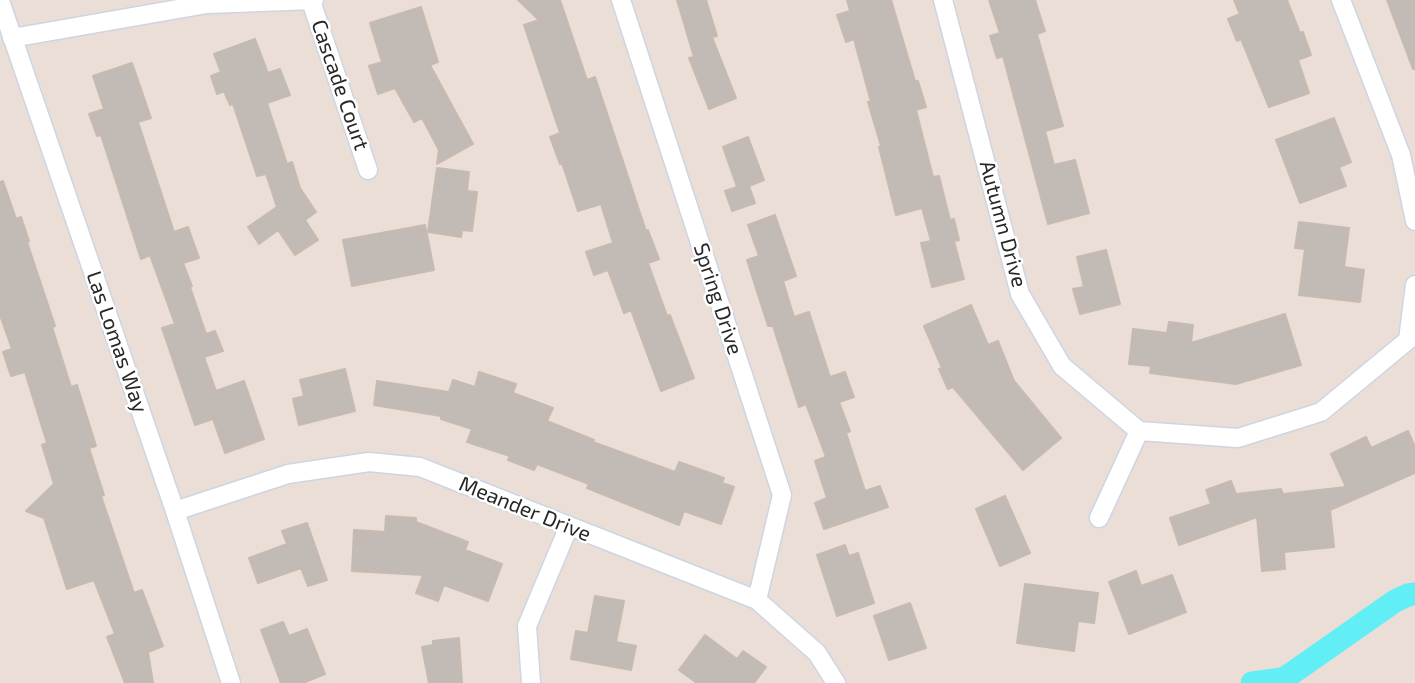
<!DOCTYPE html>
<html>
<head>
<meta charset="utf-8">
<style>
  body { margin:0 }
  canvas { display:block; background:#ebded7 }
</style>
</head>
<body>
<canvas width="1415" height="683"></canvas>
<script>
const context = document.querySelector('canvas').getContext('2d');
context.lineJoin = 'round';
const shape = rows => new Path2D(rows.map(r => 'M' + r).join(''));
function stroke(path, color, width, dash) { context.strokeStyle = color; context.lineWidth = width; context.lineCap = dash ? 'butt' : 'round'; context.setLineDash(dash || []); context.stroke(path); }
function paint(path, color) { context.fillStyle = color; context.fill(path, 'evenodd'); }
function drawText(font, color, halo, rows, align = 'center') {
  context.font = font + ' "Exo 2",sans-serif'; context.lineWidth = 5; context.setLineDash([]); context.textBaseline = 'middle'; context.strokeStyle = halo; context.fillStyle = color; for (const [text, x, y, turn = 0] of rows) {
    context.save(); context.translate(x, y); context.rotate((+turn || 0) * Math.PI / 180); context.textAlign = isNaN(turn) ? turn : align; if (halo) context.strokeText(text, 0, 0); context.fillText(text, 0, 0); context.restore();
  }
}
stroke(shape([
  [1252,683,1282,679,1288,676,1395,601,1408,595,1415,594]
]), '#62eef5', 23);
const building = shape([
  [518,0,560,0,587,80,595,77,646,231,648,230,659,259,648,263,667,316,670,315,694,378,661,391,631,310,624,313,608,270,594,275,586,252,613,243,601,204,578,211,562,163,560,164,550,137,560,133,524,25,539,20,518,0],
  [677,0,706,0,717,36,712,37,736,98,709,109,689,58,694,57,677,0],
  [847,0,891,0,915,81,918,81,926,107,916,110,933,177,939,176,950,220,954,219,959,240,954,241,964,279,932,287,921,243,931,241,922,208,896,215,879,147,881,146,868,102,871,102,854,39,846,42,837,15,850,11,847,0],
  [989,0,1035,0,1045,31,1037,34,1063,126,1045,131,1054,165,1075,160,1089,213,1048,224,1003,56,997,58,990,36,1000,33,989,0],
  [1234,0,1287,0,1300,33,1303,32,1311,55,1298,60,1309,93,1269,107,1241,39,1237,41,1228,19,1240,14,1234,0],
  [1387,0,1415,0,1415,69,1413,69,1387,0],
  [421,7,438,62,430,65,473,144,437,164,439,150,422,118,414,122,395,88,378,94,369,66,382,62,370,23,421,7],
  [255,39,268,73,280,69,290,95,267,103,287,164,292,162,300,188,316,212,305,220,318,240,295,255,278,230,259,244,248,227,277,207,266,174,257,176,233,104,230,105,224,91,217,94,211,76,221,72,214,54,255,39],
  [132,63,151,118,138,122,174,232,188,227,199,258,183,263,192,286,190,287,206,334,215,331,223,351,204,357,216,391,244,381,264,439,225,453,213,419,195,425,162,328,175,324,150,255,141,259,101,135,97,136,89,114,104,109,93,76,132,63],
  [1334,118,1351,162,1339,167,1346,186,1300,203,1276,140,1334,118],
  [748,137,764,180,749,186,755,203,732,211,725,191,737,187,723,147,748,137],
  [437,168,469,172,467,191,477,192,472,231,462,230,461,237,428,232,437,168],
  [3,181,16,219,21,217,29,241,27,242,55,326,52,327,71,387,77,385,96,446,89,448,104,495,101,496,134,593,142,590,163,646,148,652,153,683,125,683,107,637,115,634,94,580,67,589,44,518,26,511,54,484,42,445,47,443,25,372,11,376,3,352,12,349,0,315,0,182,3,181],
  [775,215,796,276,783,281,794,317,809,312,830,377,845,372,854,397,839,402,850,431,846,433,865,491,880,486,888,507,824,529,815,503,827,498,815,461,826,457,806,404,799,407,773,326,768,326,747,260,759,256,748,225,775,215],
  [1299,222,1349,228,1344,267,1364,270,1360,302,1299,295,1305,249,1295,248,1299,222],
  [425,225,434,270,352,286,343,240,425,225],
  [1106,250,1120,304,1080,314,1073,289,1084,287,1077,257,1106,250],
  [971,305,988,345,998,341,1014,381,1061,438,1023,470,953,387,948,389,939,369,942,368,924,326,971,305],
  [1285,314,1301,365,1236,384,1150,373,1151,366,1129,364,1133,329,1167,333,1169,322,1193,325,1191,343,1285,314],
  [345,369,355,411,299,425,293,399,304,396,300,380,345,369],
  [479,372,516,384,513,393,553,408,547,421,594,440,593,442,675,472,679,462,724,478,722,483,734,487,721,524,684,511,679,525,587,488,589,484,537,464,534,470,508,460,510,456,467,442,472,429,441,419,441,416,374,405,377,381,449,392,453,380,475,387,479,372],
  [1408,431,1415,447,1415,473,1330,510,1334,547,1284,552,1285,569,1262,571,1257,517,1179,545,1170,518,1211,504,1206,490,1231,481,1236,494,1281,489,1283,494,1346,487,1331,454,1366,437,1371,448,1408,431],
  [1005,496,1030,553,1000,566,976,509,1005,496],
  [386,516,416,518,416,522,468,542,465,550,502,564,488,601,444,585,438,601,416,593,423,575,352,571,354,530,385,532,386,516],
  [307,523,327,580,308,586,301,568,258,583,249,558,287,544,282,531,307,523],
  [845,545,849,556,858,553,874,603,837,616,817,555,845,545],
  [1136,571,1141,586,1172,575,1186,612,1129,634,1109,582,1136,571],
  [1025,584,1098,593,1094,623,1078,621,1074,651,1017,643,1025,584],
  [595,596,624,601,616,642,636,646,631,670,571,659,576,631,588,633,595,596],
  [910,603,926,648,889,660,874,616,910,603],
  [283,622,289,636,307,629,325,674,303,683,281,683,261,630,283,622],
  [705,635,737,659,743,651,766,667,754,683,697,683,679,670,705,635],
  [459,638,462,683,429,683,422,647,433,645,433,641,459,638]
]);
paint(building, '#c2bab4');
stroke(building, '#c6bab1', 2);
const minor = shape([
  [621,0,782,495,757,600],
  [943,0,1020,294,1062,366,1139,431,1238,438,1321,412,1408,340,1415,285],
  [1341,0,1401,155,1415,221],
  [0,1,175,511,231,683],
  [311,1,368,170],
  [12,38,207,4,314,0],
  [175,511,288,474,369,462,420,467,757,600,817,653,836,683],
  [1099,518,1139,431],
  [531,683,527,626,569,526]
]);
stroke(minor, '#cdd5e2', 21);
stroke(minor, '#fff', 18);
drawText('21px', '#272727', '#fff', [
  ["Cascade Court",340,85,71],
  ["Autumn Drive",1003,224,75],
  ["Spring Drive",718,299,72],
  ["Las Lomas Way",117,342,71],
  ["Meander Drive",525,509,22]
]);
</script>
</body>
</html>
